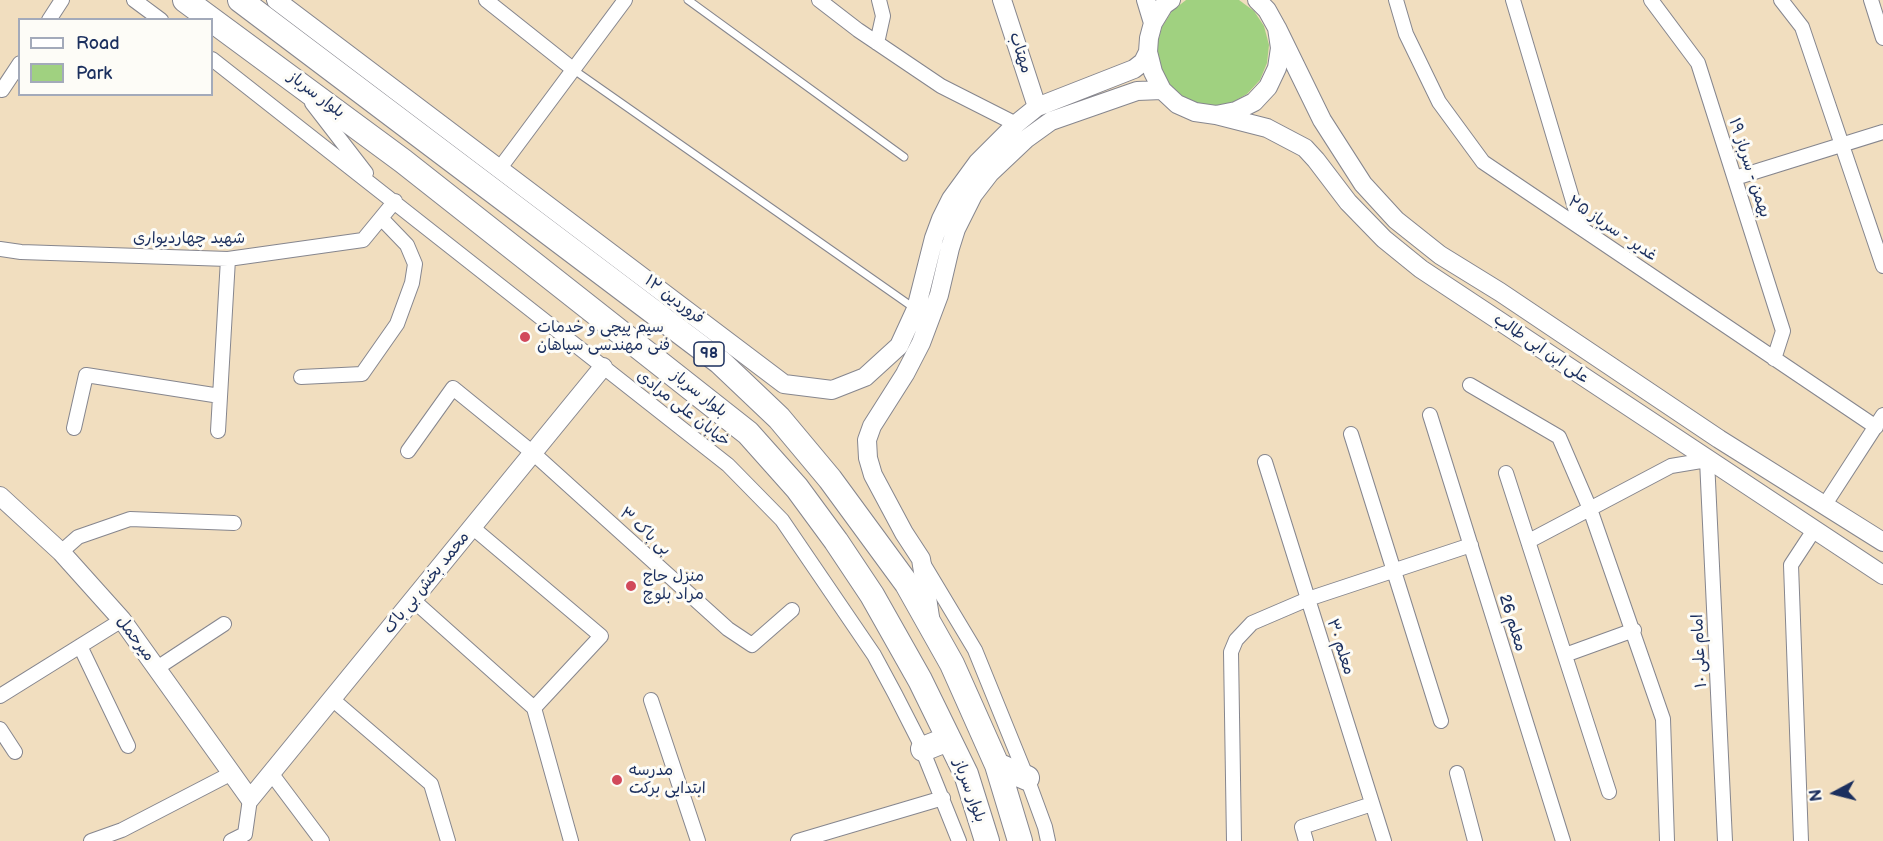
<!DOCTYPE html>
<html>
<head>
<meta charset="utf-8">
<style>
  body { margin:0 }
  #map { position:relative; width:1883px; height:841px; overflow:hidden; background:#f1debf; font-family:"Balsamiq Sans",sans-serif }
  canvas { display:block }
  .legend { position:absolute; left:18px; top:18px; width:195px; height:78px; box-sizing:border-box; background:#fdfcf7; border:2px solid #a3aaba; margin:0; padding:8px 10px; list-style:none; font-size:18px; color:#1b2f5e }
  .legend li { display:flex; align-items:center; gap:12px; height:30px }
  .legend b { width:30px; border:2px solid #a3aaba }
  .north { position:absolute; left:1805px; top:763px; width:60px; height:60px; -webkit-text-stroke:4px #fdfcf7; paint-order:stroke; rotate:263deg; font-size:16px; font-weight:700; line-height:24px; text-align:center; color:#1b2f5e }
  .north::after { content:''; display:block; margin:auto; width:21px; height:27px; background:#1b2f5e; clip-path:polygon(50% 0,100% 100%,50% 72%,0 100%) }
</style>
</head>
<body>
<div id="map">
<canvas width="1883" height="841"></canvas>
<ul class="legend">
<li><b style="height:8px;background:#fff"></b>Road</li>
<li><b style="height:16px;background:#a0d180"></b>Park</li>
</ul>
<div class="north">N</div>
</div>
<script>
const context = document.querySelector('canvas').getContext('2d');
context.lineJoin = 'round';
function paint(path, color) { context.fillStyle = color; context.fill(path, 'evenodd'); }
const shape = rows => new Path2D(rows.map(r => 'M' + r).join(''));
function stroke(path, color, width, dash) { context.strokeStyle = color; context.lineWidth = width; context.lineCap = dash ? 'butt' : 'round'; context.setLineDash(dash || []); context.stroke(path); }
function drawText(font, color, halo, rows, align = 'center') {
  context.font = font + ' "Balsamiq Sans","Playpen Sans Arabic",sans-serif'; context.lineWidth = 6; context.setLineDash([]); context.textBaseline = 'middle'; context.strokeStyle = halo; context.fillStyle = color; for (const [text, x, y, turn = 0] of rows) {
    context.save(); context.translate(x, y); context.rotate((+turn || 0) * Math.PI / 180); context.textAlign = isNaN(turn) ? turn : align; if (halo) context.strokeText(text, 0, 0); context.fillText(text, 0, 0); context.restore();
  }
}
paint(shape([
  [1186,0,1239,0,1254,11,1264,26,1269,45,1267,63,1260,80,1247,94,1231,103,1213,106,1194,103,1178,94,1166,80,1159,63,1157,45,1162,27,1172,11]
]), '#a0d180');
const lane = shape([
  [688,0,904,157],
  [574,70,914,308]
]);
const street = shape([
  [134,0,161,20],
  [486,0,574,70],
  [819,0,858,30,941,86,1016,124],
  [1396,0,1406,34,1439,102,1483,162,1876,427],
  [1513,0,1581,228],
  [1651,0,1698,63,1783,331,1774,359],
  [1781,0,1802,27,1883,266],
  [1871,0,1883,38],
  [49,20,62,0],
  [877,43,883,16,879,0],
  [212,59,728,465,782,520,874,655,895,694,918,739,959,841],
  [2,90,20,63],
  [312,103,366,173],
  [500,168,625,0],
  [1735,178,1883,132],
  [0,249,21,252,228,259,363,240,395,201],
  [301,377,362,374,397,324,412,283,415,264,407,245,381,218],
  [1470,385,1559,437,1590,509,1663,719,1667,841],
  [1430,415,1563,841],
  [74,428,86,375,220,396],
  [218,431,228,259],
  [1351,434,1441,721],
  [408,451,453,388,533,453,728,629,752,645,792,610],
  [1265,462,1384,841],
  [1506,473,1609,792],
  [1824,506,1883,415],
  [472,527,601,636,534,708],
  [1529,541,1671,466,1707,460,1725,841],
  [61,552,78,537,130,519,234,523],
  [924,565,975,650,1027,778,1045,827,1048,841],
  [413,600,534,708,571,841],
  [80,646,128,746],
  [1565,655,1634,630],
  [157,668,224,624],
  [0,696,122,620],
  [332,699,431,784,448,841],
  [651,700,698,841],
  [0,729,15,752],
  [271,773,322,841],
  [1457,773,1475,841],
  [91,841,122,830,232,773],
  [231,841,245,834,250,799],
  [798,841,943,798],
  [1234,841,1231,652,1236,640,1252,623,1308,599,1471,545],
  [1306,841,1302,827,1372,804],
  [1801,841,1791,565,1814,530]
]);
const secondary = shape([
  [276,0,784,384,832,390,865,377,899,346,916,309,934,238,941,219,951,199,978,162,1016,124,1037,107,1134,69,1143,62,1148,52],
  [1002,0,1037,107],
  [1146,0,1153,23],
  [1171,0,1164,5,1153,23,1149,38,1148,52,1153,72,1162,90,1177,104,1195,112,1216,115,1236,111,1254,102,1268,87,1277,68,1280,48,1277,28,1267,10,1257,0],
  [1277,28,1322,120,1363,184,1396,220,1440,255,1500,292,1719,439,1883,542],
  [1216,115,1267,128,1305,148,1316,160,1348,202,1384,239,1421,269,1883,575],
  [0,496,61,552,122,620,250,799,603,367],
  [930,617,921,559,904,533,873,475,868,458,867,440,872,426,905,374,921,343,939,295,950,248,956,229,973,195,990,173,1026,139,1051,121,1137,91,1162,90]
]);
const highway = shape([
  [185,0,403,161,748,433,797,488,836,541,872,595,920,680,966,774,987,841],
  [240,0,720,362,779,418,830,479,907,584,952,664,997,765,1020,841],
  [923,749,948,739],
  [997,765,1027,778]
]);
stroke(lane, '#86868e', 9);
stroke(street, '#86868e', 16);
stroke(secondary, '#86868e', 20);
stroke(highway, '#86868e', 26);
stroke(lane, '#fff', 7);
stroke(street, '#fff', 14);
stroke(secondary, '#fff', 18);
stroke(highway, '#fff', 24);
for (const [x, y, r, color] of [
  [525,337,6,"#d1495b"],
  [631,586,6,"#d1495b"],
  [617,780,6,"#d1495b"]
]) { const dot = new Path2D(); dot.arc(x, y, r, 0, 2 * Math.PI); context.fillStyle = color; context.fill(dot); stroke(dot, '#fdfcf7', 2); }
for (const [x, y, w] of [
  [709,354,30]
]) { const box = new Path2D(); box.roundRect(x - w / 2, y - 12, w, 24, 4.5); context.fillStyle = '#fdfcf7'; context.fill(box); stroke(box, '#1b2f5e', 1.5); }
drawText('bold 15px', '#1b2f5e', null, [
  ["98",709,354]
]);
drawText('16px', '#1b2f5e', '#fdfcf7', [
  ["مهتاب",1020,53,72],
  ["بلوار سرباز",316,95,37],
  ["بهمن - سرباز ۱۹",1749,168,72],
  ["غدیر - سرباز ۲۵",1612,229,34],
  ["شهید چهاردیواری",189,239],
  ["۱۲ فروردین",674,300,37],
  ["علی ابن ابی طالب",1541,349,34],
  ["بلوار سرباز",699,394,38],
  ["خیابان علی مرادی",683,409,38],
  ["بی باک ۳",645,532,42],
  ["محمد بخش بی باک",427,583,-51],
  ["معلم 26",1512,623,73],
  ["میرحمل",135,639,53],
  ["معلم ۳۰",1340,647,72],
  ["امام علی ۱۰",1700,651,-93],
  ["بلوار سرباز",969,791,70]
]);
drawText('16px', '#1b2f5e', '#fdfcf7', [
  ["سیم پیچی و خدمات",537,328],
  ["فنی مهندسی سپاهان",537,346],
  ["منزل حاج",643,577],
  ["مراد بلوچ",643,595],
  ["مدرسه",629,771],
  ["ابتدایی برکت",629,789]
], 'left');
</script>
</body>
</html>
